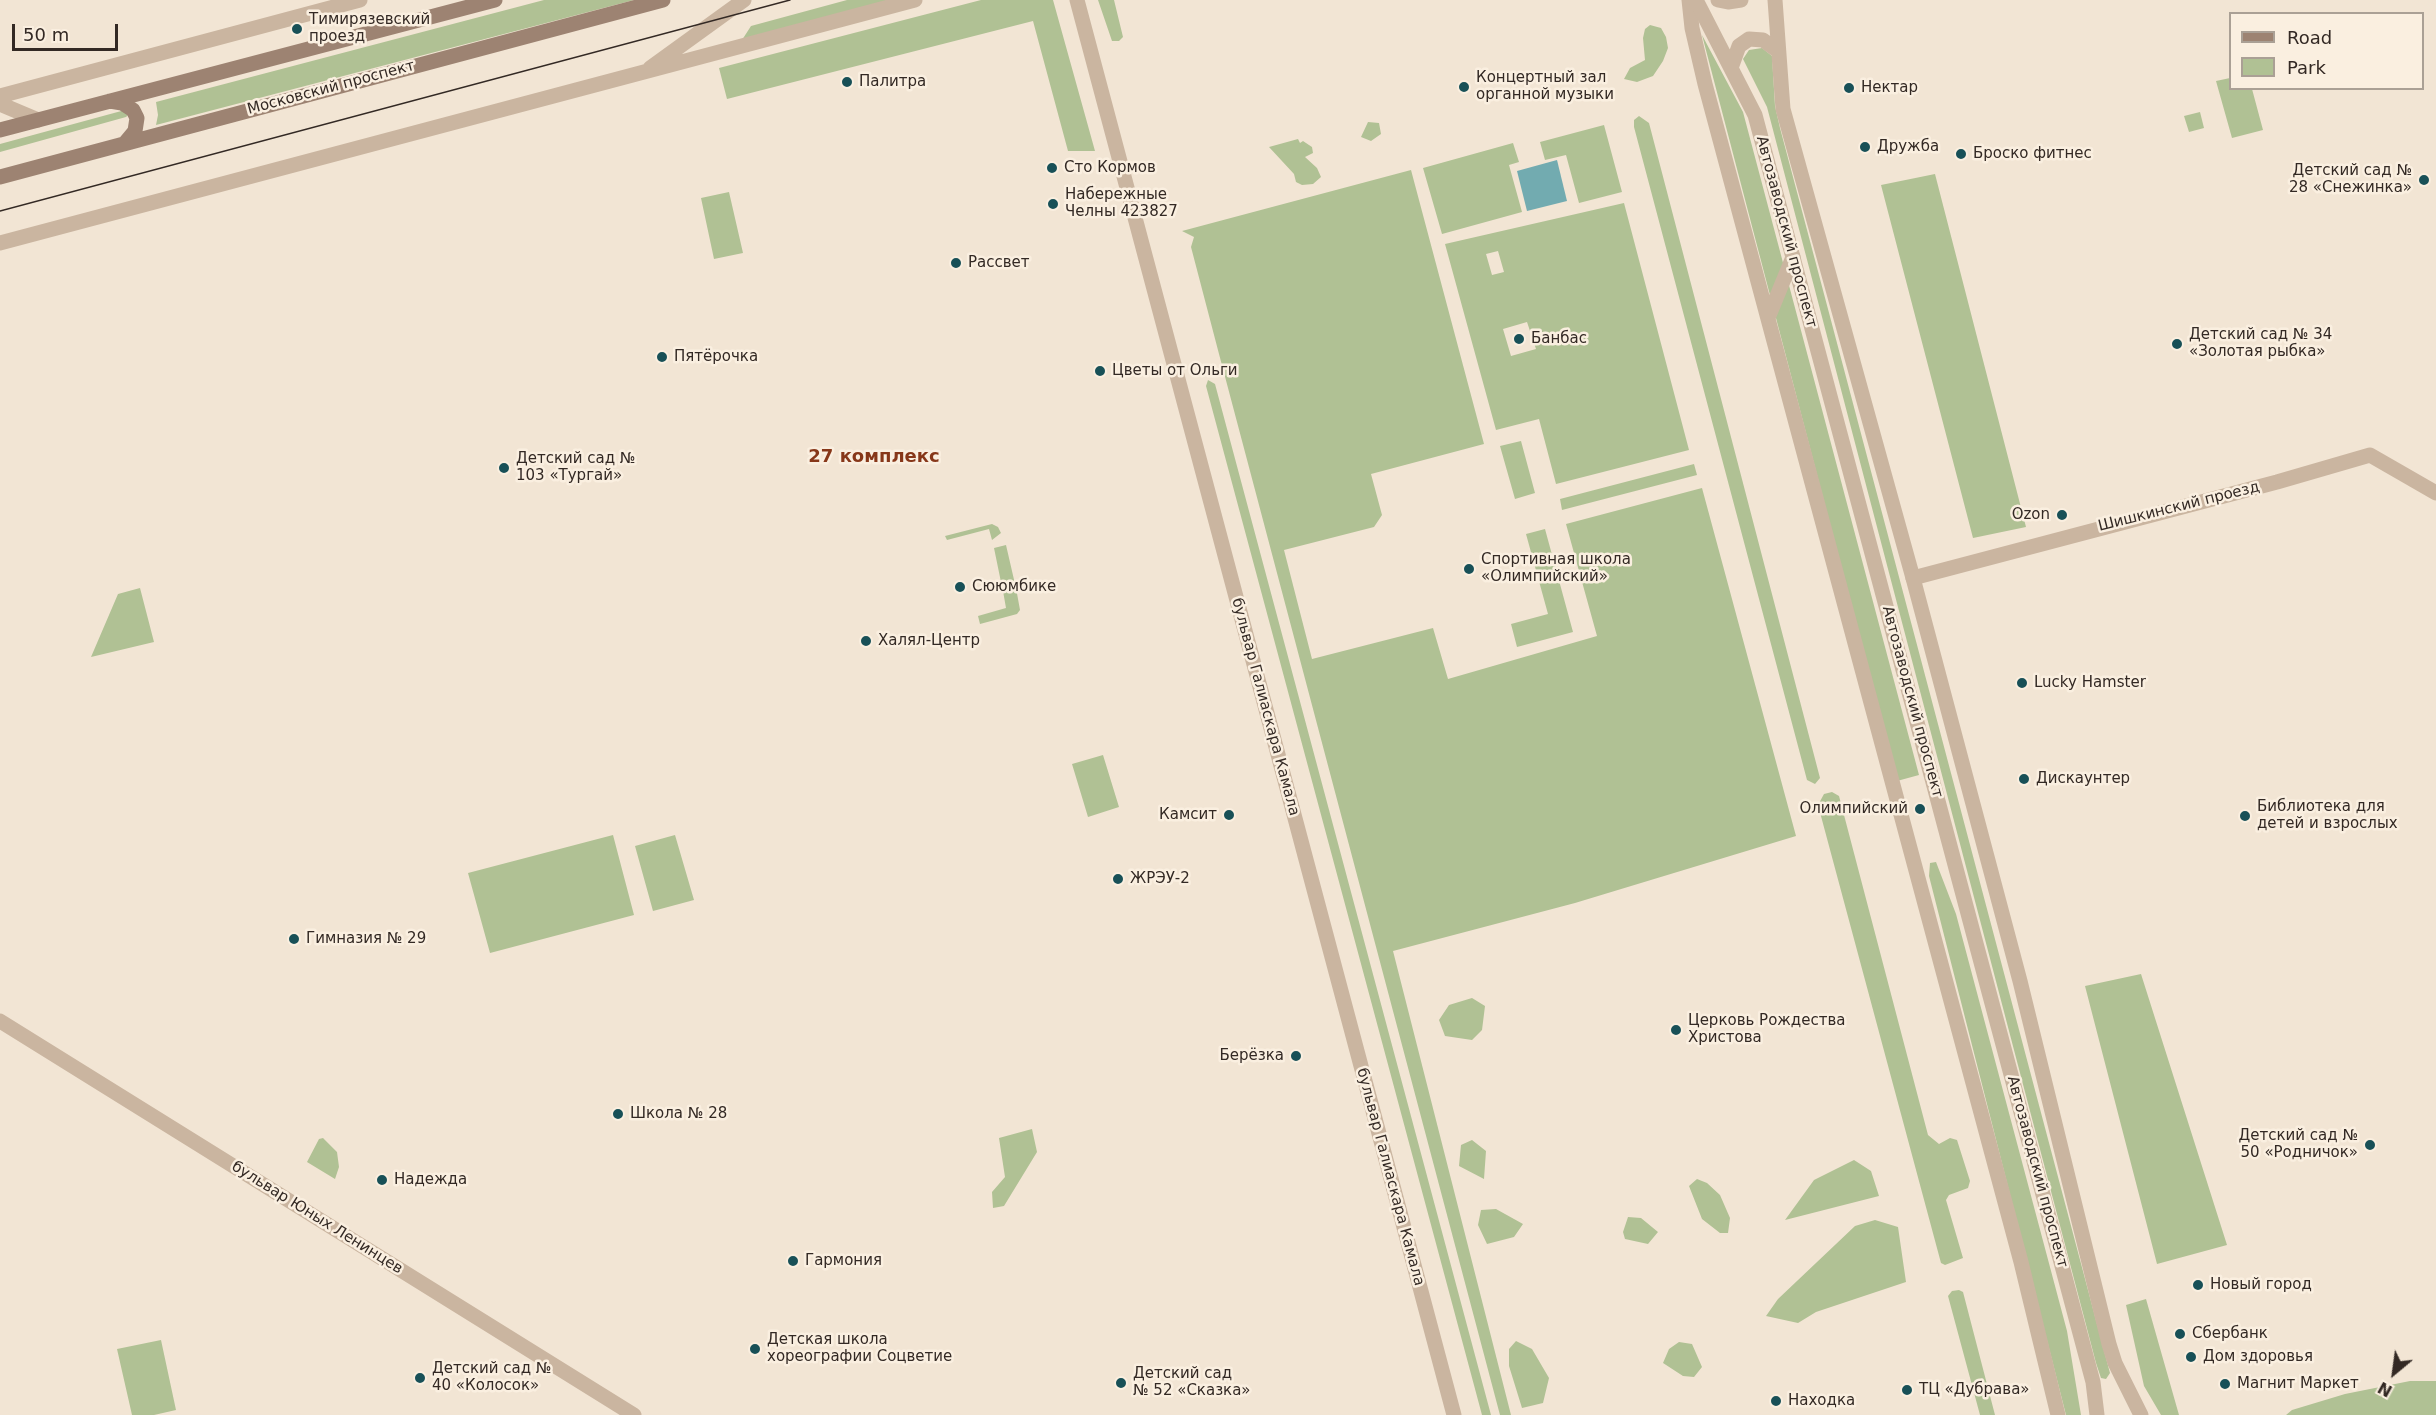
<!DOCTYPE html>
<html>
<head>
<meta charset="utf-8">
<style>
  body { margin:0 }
  #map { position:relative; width:2436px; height:1415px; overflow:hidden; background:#f2e5d4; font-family:"DejaVu Sans",sans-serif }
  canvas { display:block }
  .legend { position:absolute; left:2229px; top:12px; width:195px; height:78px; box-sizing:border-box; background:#faefe0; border:2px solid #aaa095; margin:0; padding:8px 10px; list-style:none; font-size:18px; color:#332924 }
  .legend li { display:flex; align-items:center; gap:12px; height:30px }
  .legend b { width:30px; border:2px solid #aaa095 }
  .north { position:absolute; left:2364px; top:1343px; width:60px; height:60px; -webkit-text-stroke:4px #faefe0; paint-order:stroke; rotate:209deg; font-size:16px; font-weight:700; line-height:24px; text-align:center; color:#332924 }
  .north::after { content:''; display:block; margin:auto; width:21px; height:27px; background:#332924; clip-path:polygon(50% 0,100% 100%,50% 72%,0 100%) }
  .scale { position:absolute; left:12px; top:24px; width:106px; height:27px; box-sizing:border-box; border:3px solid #332924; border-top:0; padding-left:8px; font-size:18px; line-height:21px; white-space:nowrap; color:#332924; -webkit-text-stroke:4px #faefe0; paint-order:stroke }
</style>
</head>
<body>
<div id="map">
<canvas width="2436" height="1415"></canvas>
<ul class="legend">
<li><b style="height:8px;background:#9d8372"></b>Road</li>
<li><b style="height:16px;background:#b0c194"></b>Park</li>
</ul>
<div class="north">N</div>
<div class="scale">50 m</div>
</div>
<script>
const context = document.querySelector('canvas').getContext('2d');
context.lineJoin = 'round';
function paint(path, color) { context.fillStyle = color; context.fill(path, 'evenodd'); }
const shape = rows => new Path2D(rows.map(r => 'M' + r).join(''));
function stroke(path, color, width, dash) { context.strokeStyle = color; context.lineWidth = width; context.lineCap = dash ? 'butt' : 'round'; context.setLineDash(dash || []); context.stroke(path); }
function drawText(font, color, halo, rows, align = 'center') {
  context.font = font + ' "DejaVu Sans",sans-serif'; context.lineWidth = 5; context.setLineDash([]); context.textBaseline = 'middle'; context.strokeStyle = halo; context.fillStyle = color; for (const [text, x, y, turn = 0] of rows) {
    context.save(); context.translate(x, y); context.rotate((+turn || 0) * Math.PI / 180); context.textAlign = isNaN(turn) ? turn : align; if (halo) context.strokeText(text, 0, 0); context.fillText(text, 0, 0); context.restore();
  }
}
paint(shape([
  [544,0,634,0,156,125,158,115,156,102],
  [847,0,894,0,742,40,751,26],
  [981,0,1053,0,1095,151,1068,151,1033,21,727,99,719,68],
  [1098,0,1114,0,1123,37,1119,41,1112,41],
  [1650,25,1661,28,1666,37,1668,48,1663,61,1653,76,1637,82,1624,79,1630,68,1645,60,1643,38,1645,29],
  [1702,35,1743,112,1919,775,1897,781],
  [1762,48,1772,56,1775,106,1780,128,2110,1373,2106,1379,2101,1378,2096,1363,1767,107,1743,59,1749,50],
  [2230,78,2230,88,2252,89,2263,130,2232,138,2216,81],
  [125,110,129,114,126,117,0,152,0,144],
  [2200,112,2204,128,2189,132,2184,116],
  [1639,116,1649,123,1820,778,1815,784,1807,780,1634,127,1634,120],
  [1368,122,1379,123,1381,134,1371,141,1361,137],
  [1604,125,1622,192,1579,203,1566,155,1545,160,1540,142],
  [1298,139,1300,143,1303,141,1312,147,1313,153,1305,157,1317,168,1321,177,1313,184,1302,185,1296,182,1294,174,1269,147],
  [1513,143,1519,162,1509,165,1522,212,1442,234,1423,168],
  [1411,170,1484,444,1371,474,1382,515,1374,527,1284,550,1312,659,1433,628,1448,679,1597,636,1566,524,1702,488,1796,836,1575,903,1393,951,1511,1415,1500,1415,1219,354,1191,247,1194,237,1182,231],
  [1935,174,2026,527,1973,538,1881,185],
  [729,192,743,253,714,259,701,198],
  [1624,203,1689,450,1556,484,1539,419,1496,430,1445,244],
  [1498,251,1504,272,1492,275,1486,254],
  [1527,322,1536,349,1511,356,1503,329],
  [1208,380,1215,384,1491,1415,1482,1415,1206,386],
  [1521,441,1535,493,1515,499,1500,446],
  [1694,464,1697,475,1562,510,1560,499],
  [992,524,998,527,1001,533,992,540,989,529,947,540,945,536],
  [1545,529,1573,632,1517,647,1511,624,1548,614,1526,534],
  [1006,545,1015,584,1002,587,994,548],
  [140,588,154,642,91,657,118,594],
  [1016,588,1020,610,1017,614,980,624,978,616,1006,608,1003,591],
  [1103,755,1119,807,1088,817,1072,764],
  [1832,792,1839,796,1928,1135,1939,1144,1950,1138,1957,1140,1970,1181,1968,1188,1949,1195,1946,1200,1963,1258,1945,1265,1941,1263,1818,805,1824,794],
  [613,835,634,915,490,953,468,873],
  [675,835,694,900,653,911,635,846],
  [1936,862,1956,914,2067,1331,2081,1415,2066,1415,1929,876,1930,863],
  [2141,974,2227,1245,2157,1264,2085,986],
  [1472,998,1485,1006,1482,1030,1472,1040,1445,1036,1439,1020,1449,1005],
  [1032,1129,1037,1152,1004,1206,993,1208,992,1192,1005,1177,999,1138],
  [323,1138,337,1152,339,1167,335,1179,307,1162,319,1139],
  [1472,1140,1486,1151,1484,1179,1459,1166,1461,1145],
  [1854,1160,1871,1171,1879,1196,1785,1220,1814,1180],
  [1697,1179,1707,1183,1720,1195,1730,1218,1728,1233,1720,1233,1702,1219,1689,1186],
  [1496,1209,1523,1224,1514,1237,1487,1244,1478,1225,1481,1210],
  [1628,1217,1641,1218,1658,1232,1648,1244,1625,1239,1623,1232],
  [1875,1220,1898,1227,1906,1282,1816,1312,1798,1323,1766,1316,1778,1299,1855,1226],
  [1959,1290,1963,1292,1995,1415,1980,1415,1948,1296,1952,1291],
  [2146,1299,2179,1415,2161,1415,2144,1386,2126,1305],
  [161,1340,176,1410,154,1415,132,1415,117,1349],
  [1516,1341,1532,1349,1549,1378,1543,1403,1522,1408,1509,1366,1509,1349],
  [1679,1342,1692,1344,1702,1367,1694,1377,1683,1376,1663,1363,1669,1349],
  [2410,1381,2436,1381,2436,1415,2286,1415,2292,1410,2345,1394]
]), '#b0c194');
paint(shape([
  [1557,160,1567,201,1527,211,1517,171]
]), '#72abb0');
stroke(shape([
  [1077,0,1454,1415],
  [1689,0,1692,28,1705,84,2021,1262,2058,1415],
  [650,68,744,0],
  [0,96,360,0],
  [0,104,38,120],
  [0,243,915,0],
  [1768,318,1793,257],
  [1913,578,2277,482,2370,455,2436,493],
  [0,1021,634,1415]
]), '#cab5a0', 15);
stroke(shape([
  [1696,0,1755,115,2093,1382,2097,1415],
  [1718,0,1728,2,1741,0],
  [1775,0,1783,109,1913,578,2020,981,2109,1344,2115,1363,2141,1415],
  [1731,68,1739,46,1749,39,1763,40,1778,51]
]), '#cab5a0', 15);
stroke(shape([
  [110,101,122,103,133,110,137,118,135,131,125,143],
  [0,130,495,0],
  [0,177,663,0]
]), '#9d8372', 15);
stroke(shape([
  [0,211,790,0]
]), '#332924', 1.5);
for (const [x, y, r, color] of [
  [297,29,6,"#185057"],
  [847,82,6,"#185057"],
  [1464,87,6,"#185057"],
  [1849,88,6,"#185057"],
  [1865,147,6,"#185057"],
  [1961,154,6,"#185057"],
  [1052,168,6,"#185057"],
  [2424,180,6,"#185057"],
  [1053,204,6,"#185057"],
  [956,263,6,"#185057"],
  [1519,339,6,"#185057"],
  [2177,344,6,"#185057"],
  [662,357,6,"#185057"],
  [1100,371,6,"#185057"],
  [504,468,6,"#185057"],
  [2062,515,6,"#185057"],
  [1469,569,6,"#185057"],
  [960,587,6,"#185057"],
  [866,641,6,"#185057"],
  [2022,683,6,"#185057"],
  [2024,779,6,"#185057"],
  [1920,809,6,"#185057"],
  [1229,815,6,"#185057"],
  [2245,816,6,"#185057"],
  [1118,879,6,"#185057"],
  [294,939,6,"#185057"],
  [1676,1030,6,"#185057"],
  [1296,1056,6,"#185057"],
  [618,1114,6,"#185057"],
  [2370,1145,6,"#185057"],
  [382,1180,6,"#185057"],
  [793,1261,6,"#185057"],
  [2198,1285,6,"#185057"],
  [2180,1334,6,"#185057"],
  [755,1349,6,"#185057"],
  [2191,1357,6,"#185057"],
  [420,1378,6,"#185057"],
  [1121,1383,6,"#185057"],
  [2225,1384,6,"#185057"],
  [1907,1390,6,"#185057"],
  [1776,1401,6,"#185057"]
]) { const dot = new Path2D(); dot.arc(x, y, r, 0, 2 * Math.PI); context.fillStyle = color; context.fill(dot); stroke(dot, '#faefe0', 2); }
drawText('15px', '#332924', '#faefe0', [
  ["Тимирязевский",309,20],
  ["проезд",309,37],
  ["Концертный зал",1476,78],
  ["органной музыки",1476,95],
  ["Палитра",859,82],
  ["Нектар",1861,88],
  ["Дружба",1877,147],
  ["Броско фитнес",1973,154],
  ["Сто Кормов",1064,168],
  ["Детский сад №",2412,171,"right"],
  ["28 «Снежинка»",2412,188,"right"],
  ["Набережные",1065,195],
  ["Челны 423827",1065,212],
  ["Рассвет",968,263],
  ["Детский сад № 34",2189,335],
  ["«Золотая рыбка»",2189,352],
  ["Банбас",1531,339],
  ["Пятёрочка",674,357],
  ["Цветы от Ольги",1112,371],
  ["Детский сад №",516,459],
  ["103 «Тургай»",516,476],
  ["Ozon",2050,515,"right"],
  ["Спортивная школа",1481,560],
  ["«Олимпийский»",1481,577],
  ["Сююмбике",972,587],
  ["Халял-Центр",878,641],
  ["Lucky Hamster",2034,683],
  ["Дискаунтер",2036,779],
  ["Библиотека для",2257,807],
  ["детей и взрослых",2257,824],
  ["Олимпийский",1908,809,"right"],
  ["Камсит",1217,815,"right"],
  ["ЖРЭУ-2",1130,879],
  ["Гимназия № 29",306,939],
  ["Церковь Рождества",1688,1021],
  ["Христова",1688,1038],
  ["Берёзка",1284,1056,"right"],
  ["Школа № 28",630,1114],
  ["Детский сад №",2358,1136,"right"],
  ["50 «Родничок»",2358,1153,"right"],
  ["Надежда",394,1180],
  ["Гармония",805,1261],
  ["Новый город",2210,1285],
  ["Сбербанк",2192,1334],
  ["Детская школа",767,1340],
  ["хореографии Соцветие",767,1357],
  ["Дом здоровья",2203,1357],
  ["Детский сад №",432,1369],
  ["40 «Колосок»",432,1386],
  ["Детский сад",1133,1374],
  ["№ 52 «Сказка»",1133,1391],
  ["Магнит Маркет",2237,1384],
  ["ТЦ «Дубрава»",1919,1390],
  ["Находка",1788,1401]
], 'left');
drawText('15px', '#332924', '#faefe0', [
  ["Московский проспект",331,88,-15],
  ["Автозаводский проспект",1786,232,75],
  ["Шишкинский проезд",2179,507,-14],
  ["Автозаводский проспект",1912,702,75],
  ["бульвар Галиаскара Камала",1265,707,75],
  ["Автозаводский проспект",2037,1172,75],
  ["бульвар Галиаскара Камала",1390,1177,75],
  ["бульвар Юных Ленинцев",317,1218,32]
]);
drawText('bold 18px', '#873719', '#faefe0', [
  ["27 комплекс",874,457]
]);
</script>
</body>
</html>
